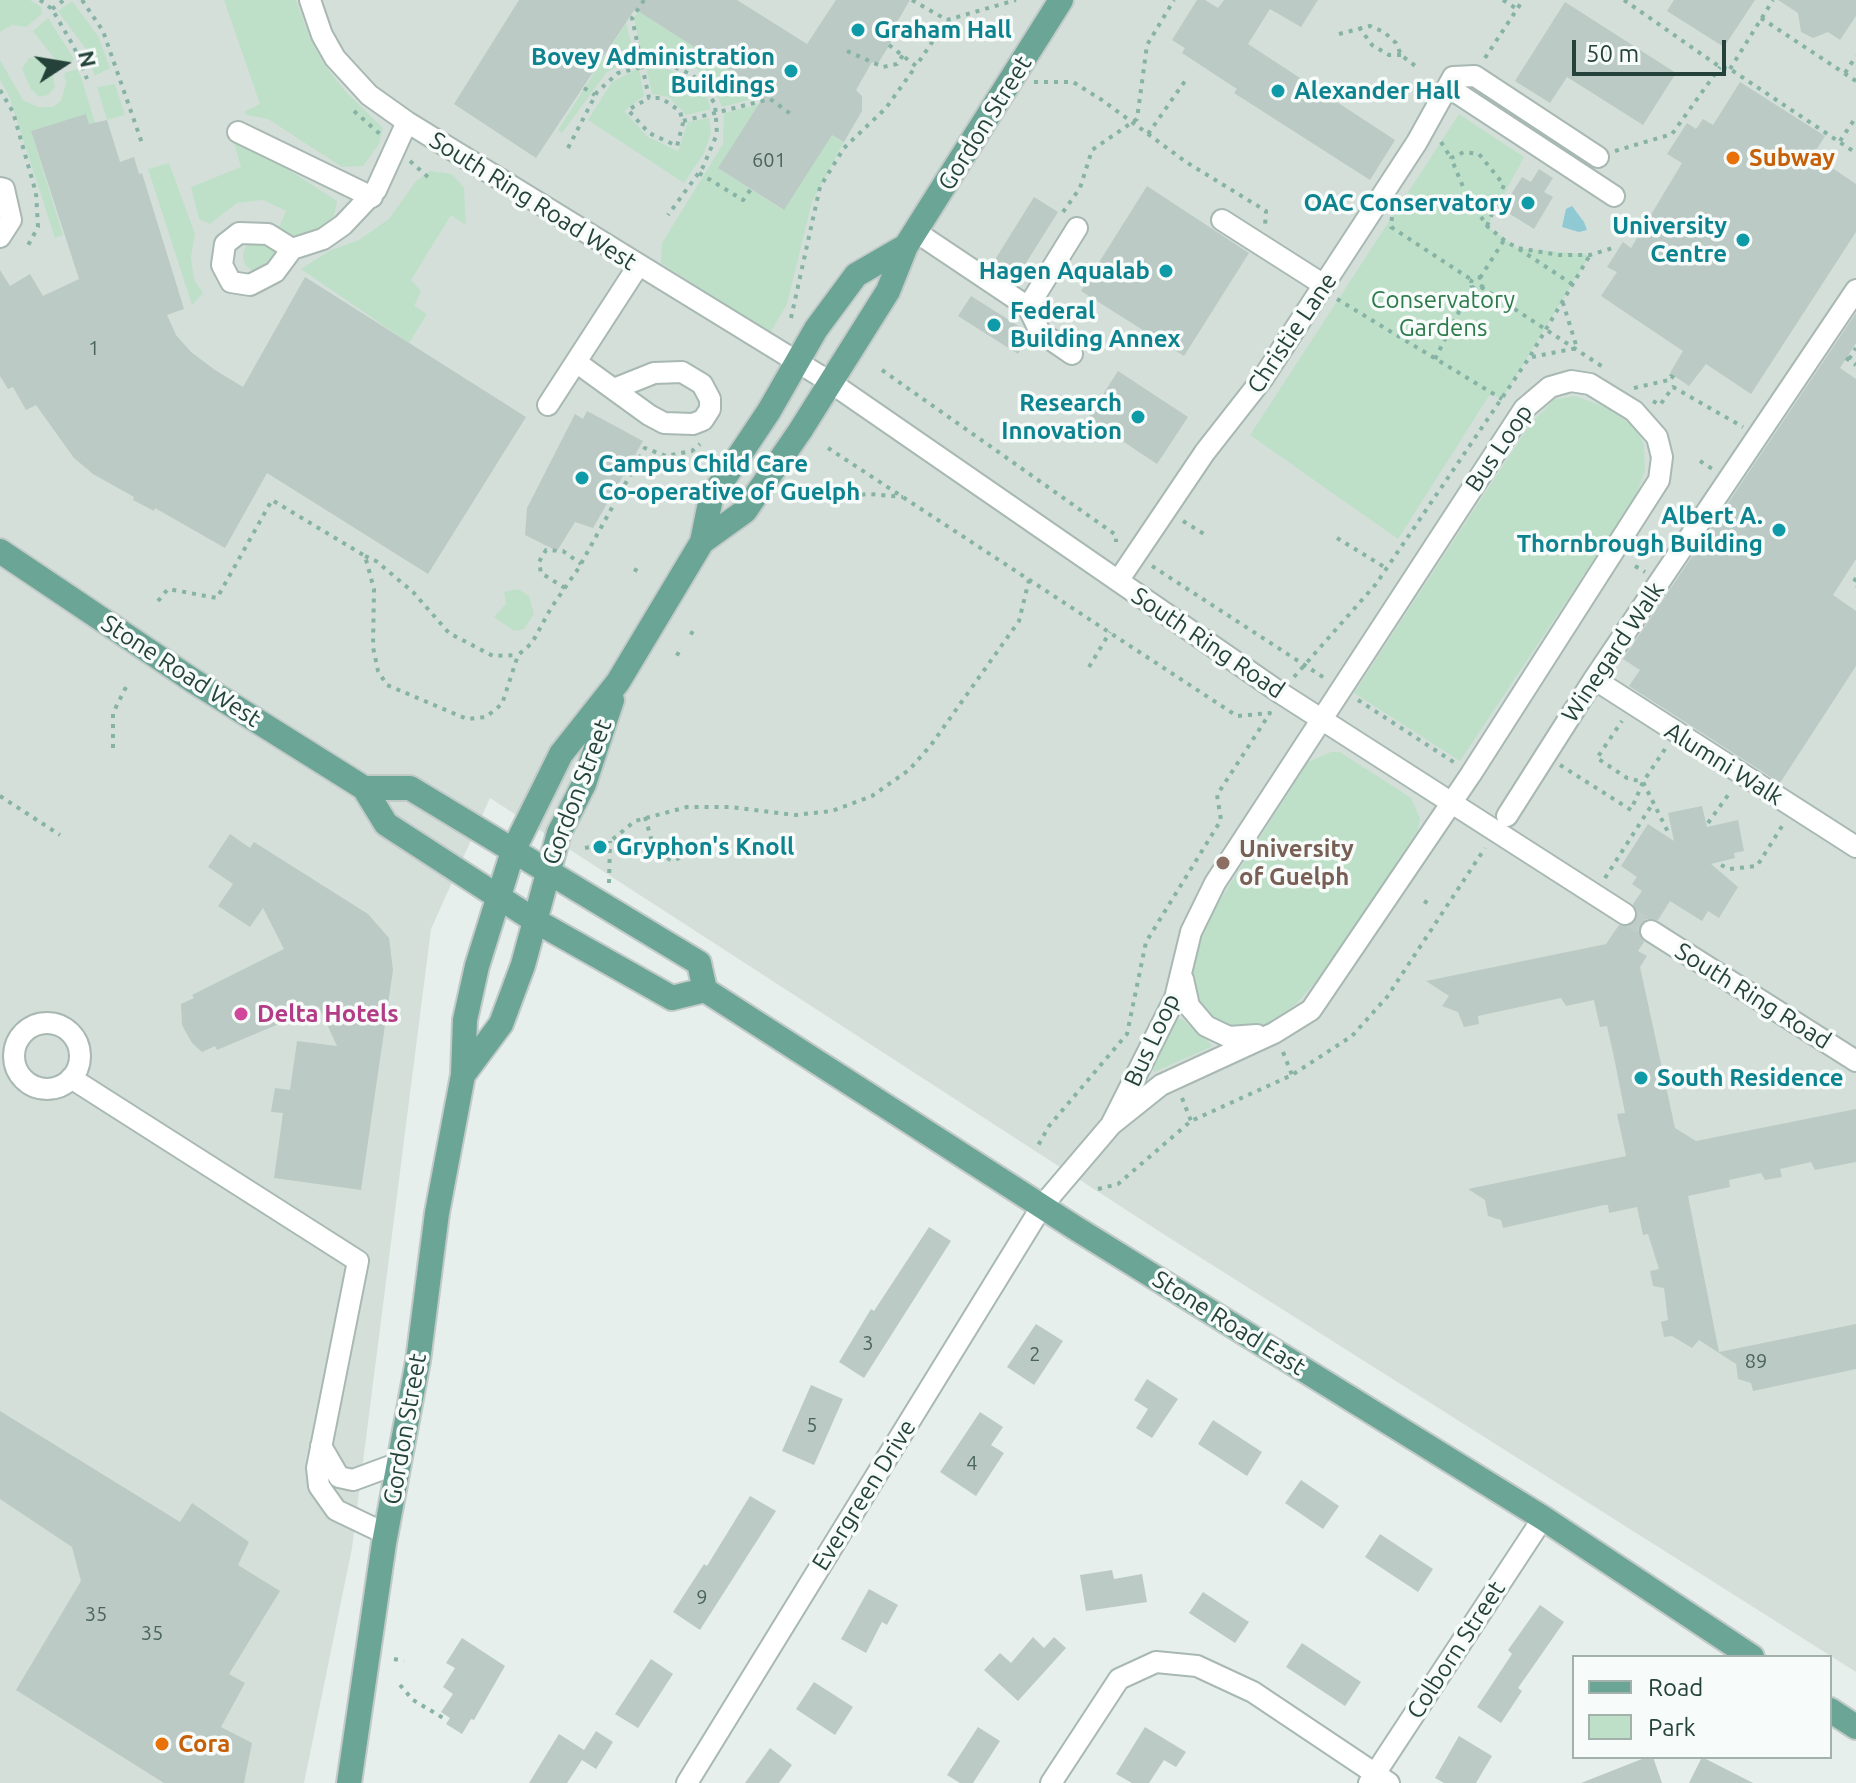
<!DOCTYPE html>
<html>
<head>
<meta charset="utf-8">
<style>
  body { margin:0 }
  #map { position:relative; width:1856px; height:1783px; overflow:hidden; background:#e6efeb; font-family:Ubuntu,sans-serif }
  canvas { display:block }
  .legend { position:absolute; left:1572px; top:1655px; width:260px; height:104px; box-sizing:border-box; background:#f7fbf9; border:2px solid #a3b1ad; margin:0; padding:10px 14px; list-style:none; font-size:24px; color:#24423a }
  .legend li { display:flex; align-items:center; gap:16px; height:40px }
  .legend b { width:40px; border:2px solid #a3b1ad }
  .north { position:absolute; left:24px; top:24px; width:80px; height:80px; -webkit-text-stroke:6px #f7fbf9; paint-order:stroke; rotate:78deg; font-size:22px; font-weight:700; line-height:32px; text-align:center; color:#24423a }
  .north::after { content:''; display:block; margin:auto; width:28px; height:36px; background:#24423a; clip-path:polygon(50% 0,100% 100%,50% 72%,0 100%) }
  .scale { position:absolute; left:1572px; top:40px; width:154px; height:36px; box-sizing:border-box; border:4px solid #24423a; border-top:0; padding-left:10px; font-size:24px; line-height:28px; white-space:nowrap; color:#24423a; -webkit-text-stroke:6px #f7fbf9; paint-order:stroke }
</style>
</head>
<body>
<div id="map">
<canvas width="1856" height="1783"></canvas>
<ul class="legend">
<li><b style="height:10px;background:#6aa596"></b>Road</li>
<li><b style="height:22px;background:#bfe0c8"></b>Park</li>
</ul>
<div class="north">N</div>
<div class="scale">50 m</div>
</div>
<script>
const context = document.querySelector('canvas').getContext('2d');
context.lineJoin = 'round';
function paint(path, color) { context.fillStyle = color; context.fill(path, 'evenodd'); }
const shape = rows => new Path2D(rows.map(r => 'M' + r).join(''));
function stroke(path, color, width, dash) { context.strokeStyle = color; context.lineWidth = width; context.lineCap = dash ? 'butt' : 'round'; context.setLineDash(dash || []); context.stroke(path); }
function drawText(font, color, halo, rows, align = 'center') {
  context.font = font + ' Ubuntu,sans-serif'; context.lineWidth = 7; context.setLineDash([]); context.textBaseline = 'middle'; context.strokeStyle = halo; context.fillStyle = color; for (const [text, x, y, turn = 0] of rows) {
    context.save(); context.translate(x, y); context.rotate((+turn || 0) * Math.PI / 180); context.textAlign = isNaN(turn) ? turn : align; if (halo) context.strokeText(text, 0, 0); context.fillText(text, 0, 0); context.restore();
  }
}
paint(shape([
  [0,0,1856,0,1856,1672,1168,1237,490,798,431,929,352,1548,304,1783,0,1783]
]), '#d4dfda');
paint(shape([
  [0,0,30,0,41,7,42,14,26,27,12,25,0,32],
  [224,0,296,0,309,36,323,63,345,91,383,128,379,144,363,166,342,167,268,119,246,115,245,111,260,104],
  [646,0,654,21,769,95,722,107,714,86,701,72,679,58,642,55,634,18],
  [72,1,98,36,110,68,95,76,85,48,58,11],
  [48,18,73,57,74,60,60,66,33,31],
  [626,23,634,56,606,73,562,133,558,130],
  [42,56,52,69,55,87,48,95,39,97,31,89,22,69,29,58],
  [0,60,23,100,38,107,53,107,61,101,66,83,64,73,77,69,81,77,95,123,31,132,63,235,55,238,9,96,0,80],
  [657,66,691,77,704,90,711,109,686,115,669,97,652,94,646,67],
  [639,68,644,96,624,111,648,137,678,151,688,122,709,118,711,133,704,153,684,183,588,120,612,82],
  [115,84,125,115,107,120,97,87],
  [768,102,718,168,783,210,820,152,804,119,844,142,812,202,787,304,770,333,661,263,662,243,723,144,724,113],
  [1459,114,1524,157,1487,226,1517,248,1590,255,1502,399,1490,394,1398,539,1250,435],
  [234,143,247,143,337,201,334,216,318,232,295,238,279,227,286,211,263,200,237,203,210,224,199,219,191,187,241,167],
  [169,163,195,234,191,257,194,280,203,293,192,305,148,169],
  [430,171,452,174,464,188,466,225,451,215,411,280,421,291,414,306,427,314,409,343,301,269,331,250,359,240,389,219,416,181],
  '243 256a16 16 0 1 1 32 0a16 16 0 1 1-32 0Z',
  [1575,396,1605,407,1635,427,1644,445,1645,471,1635,498,1460,761,1354,693,1530,424,1555,399],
  [518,589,529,596,534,614,524,629,514,631,494,617,506,604,504,592],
  [1331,752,1340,752,1411,798,1420,818,1418,830,1325,971,1297,1003,1271,1023,1246,1030,1226,1029,1197,1008,1190,981,1206,922,1308,762],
  [1177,1019,1182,1019,1213,1046,1154,1072,1152,1068]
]), '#bfe0c8');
paint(shape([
  [1572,206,1584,222,1587,230,1579,232,1562,227,1566,209]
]), '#8ec9d4');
paint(shape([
  [519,0,737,0,807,44,836,0,910,0,890,34,895,36,877,65,872,62,856,90,862,96,862,111,844,142,832,135,784,210,718,168,766,93,635,9,536,158,454,104],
  [1197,0,1205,0,1218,8,1224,0,1318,0,1301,27,1270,9,1248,44,1395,140,1370,180,1234,93,1237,89,1182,53,1185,48,1172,40],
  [1674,0,1755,0,1724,47,1667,11],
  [1778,0,1856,0,1856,16,1840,40,1828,32,1813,38,1801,32,1798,13],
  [1565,2,1676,73,1643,125,1567,77,1550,103,1515,81],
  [1740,82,1825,136,1813,155,1856,184,1856,232,1751,394,1706,364,1689,386,1670,373,1683,351,1601,296,1617,272,1607,267,1623,242,1631,248,1682,163,1667,154,1687,123,1696,129,1703,119,1713,125],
  [86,114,89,124,107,120,120,162,134,157,139,174,142,173,184,309,167,315,176,335,191,352,215,370,243,387,305,277,526,417,428,574,267,473,225,548,155,508,154,511,133,500,134,497,93,474,74,458,36,405,26,410,13,387,8,389,0,376,0,270,10,286,30,274,43,296,79,279,31,131],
  [1539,169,1553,178,1544,192,1553,197,1534,229,1502,209,1522,177,1531,182],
  [1147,186,1249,253,1184,356,1081,291],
  [1034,197,1058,212,1014,282,991,266],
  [971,296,1025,330,1028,338,1018,354,958,316],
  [1856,313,1856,343,1840,368,1856,379,1856,559,1833,595,1856,611,1856,666,1780,783,1629,686,1640,670,1623,659],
  [1118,371,1188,417,1157,464,1088,418],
  [587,411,643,441,593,528,575,522,557,551,525,535,527,508,575,414,583,419],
  [1702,806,1707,827,1738,820,1744,851,1734,853,1735,858,1711,864,1738,887,1719,918,1708,911,1702,921,1670,901,1658,920,1646,919,1638,930,1644,942,1638,951,1647,956,1640,967,1675,1128,1696,1141,1856,1109,1856,1162,1815,1170,1811,1162,1780,1169,1782,1177,1765,1180,1761,1173,1729,1180,1730,1187,1688,1196,1719,1352,1856,1324,1856,1369,1753,1391,1751,1383,1738,1379,1736,1364,1699,1340,1692,1348,1672,1336,1664,1337,1661,1322,1668,1320,1664,1288,1653,1286,1650,1271,1659,1269,1648,1234,1643,1235,1637,1207,1609,1213,1608,1205,1604,1205,1503,1228,1501,1220,1488,1216,1485,1200,1468,1189,1626,1156,1617,1114,1625,1113,1615,1062,1607,1026,1600,1027,1594,1000,1566,1006,1561,998,1478,1016,1479,1024,1464,1027,1458,1012,1442,1006,1449,996,1426,981,1606,944,1619,925,1630,926,1636,920,1638,914,1633,904,1642,891,1632,884,1637,877,1621,866,1648,824,1674,841,1668,813],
  [230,834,250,848,254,842,368,914,389,938,393,970,361,1190,274,1178,283,1113,271,1112,275,1088,290,1090,297,1041,337,1046,319,1007,217,1050,215,1046,202,1052,192,1043,182,1025,181,1004,194,998,192,995,284,949,263,908,250,927,218,906,233,884,208,867],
  [929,1227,951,1241,864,1378,839,1362,871,1309,874,1311],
  [1036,1324,1063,1341,1034,1385,1007,1367],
  [1147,1379,1178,1399,1152,1438,1136,1428,1148,1409,1134,1400],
  [811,1385,843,1399,814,1465,782,1451],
  [0,1411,180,1522,192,1503,249,1542,238,1565,280,1591,229,1674,245,1683,221,1727,252,1743,244,1783,164,1783,16,1690,81,1581,72,1547,0,1499],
  [980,1412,1003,1427,991,1445,1004,1453,976,1496,940,1472],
  [1213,1420,1262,1452,1247,1476,1198,1444],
  [1301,1480,1339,1506,1323,1529,1285,1503],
  [750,1496,776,1511,700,1630,673,1612,704,1564,707,1566],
  [1380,1534,1433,1569,1418,1592,1365,1557],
  [1112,1570,1114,1579,1142,1574,1147,1602,1086,1611,1080,1575],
  [869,1589,898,1605,887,1625,882,1622,866,1653,841,1639],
  [1203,1592,1249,1622,1235,1643,1189,1613],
  [1540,1605,1564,1622,1518,1688,1522,1691,1501,1723,1477,1707,1512,1654,1508,1650],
  [1033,1637,1044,1648,1054,1637,1066,1648,1018,1701,984,1670,1000,1653,1011,1663],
  [462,1638,505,1666,474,1720,471,1719,462,1734,446,1724,450,1718,441,1712,453,1694,443,1687,455,1668,446,1663],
  [1302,1643,1361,1682,1345,1706,1286,1667],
  [651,1659,673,1674,638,1728,615,1714],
  [814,1682,853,1707,835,1735,796,1709],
  [978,1727,1000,1741,973,1783,960,1783,947,1775],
  [1145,1727,1186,1752,1176,1767,1164,1760,1149,1783,1132,1783,1116,1774],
  [596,1731,613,1742,596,1769,582,1760,567,1783,529,1783,559,1734,584,1750],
  [1459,1736,1492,1756,1476,1783,1444,1783,1435,1778],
  [770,1748,792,1765,779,1783,745,1783],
  [1647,1757,1653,1757,1662,1783,1581,1783],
  [1702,1757,1753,1783,1689,1783]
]), '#bbcac4');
stroke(shape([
  [1625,914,1651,931]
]), '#bfccc8', 20, [20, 10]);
const minor = shape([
  [310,0,322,35,335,58,369,95,407,122,830,382,1282,694,1625,914],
  [1448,87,1614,196],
  [238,132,372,197],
  [0,188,4,189,11,220,0,237],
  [1222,220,1324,285],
  [916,232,1028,307,1040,332,1072,354],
  [292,249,275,272,250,285,231,282,222,265,225,244,239,233,268,234,292,249,323,239,343,225,376,190,407,122],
  [1028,307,1077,228],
  [576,362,649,415,664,423,693,424,703,420,710,409,710,399,702,384,682,372,654,373,614,389],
  [548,405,638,266],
  [1118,581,1205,452,1263,378,1417,142,1453,77,1475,76,1598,157],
  [1594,679,1856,847],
  [1507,816,1594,679,1856,290],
  [1651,931,1856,1061],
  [1183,979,1189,1006,1206,1026,1229,1037,1257,1035],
  '14 1056a33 33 0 1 1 66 0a33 33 0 1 1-66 0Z',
  [71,1078,358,1261,317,1468,319,1486,336,1510,386,1534],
  [321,1446,339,1477,353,1480,399,1463],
  [687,1783,1042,1206,1111,1125,1175,998,1191,932,1215,883,1524,409,1550,387,1571,381,1590,384,1634,411,1657,437,1662,457,1659,480,1471,774,1311,1010,1274,1033,1161,1085,1111,1125],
  [1051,1783,1119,1679,1156,1662,1197,1666,1253,1692,1389,1783],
  [1369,1783,1543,1518]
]);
const major = shape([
  [702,542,745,511,800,431,888,291,906,246,1061,0],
  [0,551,192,680,364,788,386,824,534,920,672,998,705,990,1077,1229,1543,1518,1752,1657],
  [364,788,410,788,699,963,705,990],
  [463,1075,501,1024,523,965,559,833,584,784,612,700],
  [1830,1710,1856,1727],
  [349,1783,384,1543,418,1361,437,1213,463,1075,465,1020,477,966,513,851,561,754,618,682,702,542,711,498,769,411,816,329,856,275,906,246]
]);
stroke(minor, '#a8b8b2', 24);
stroke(major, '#c2cac8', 28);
stroke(shape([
  [40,0,52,9,74,47,87,79],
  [82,0,103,31,143,146],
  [644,0,632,18,649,98,661,98,680,111,683,123,677,146,649,133,628,110,649,98],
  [912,0,947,20,1016,0],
  [1503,0,1517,9],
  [1624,0,1720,67,1730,69,1856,153],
  [52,9,64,0],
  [1761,18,1856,81],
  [1359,27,1372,45,1389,55,1401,55],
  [1339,34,1370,26,1384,32,1396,43,1401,55,1418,68],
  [889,45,916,66,947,20],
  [847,51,883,67,897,64,903,55],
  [1485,58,1523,0],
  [1730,69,1773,0],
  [1845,73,1856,56],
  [1034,82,1073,82,1102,100,1186,162,1266,211,1265,226],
  [584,88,595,95],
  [0,90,13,112,36,193,38,227,26,249],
  [354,111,380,134],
  [683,121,770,99,791,114],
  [1148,134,1185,81],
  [1840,141,1856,117],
  [1441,142,1451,158],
  [568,148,597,92,618,73,654,64,669,65,691,74,702,84,715,104,717,134,703,167,668,215],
  [1615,151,1672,134,1720,67],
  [410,161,429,178],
  [699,173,743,200,751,189],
  [1063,212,1080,188,1092,150,1137,119,1147,45,1174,0],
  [1392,217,1391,227,1472,280],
  [1487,226,1504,185,1479,154,1464,152,1451,158,1466,194,1487,226,1504,240,1517,248,1559,255,1590,255,1616,247],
  [1519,249,1572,284],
  '1471 283a6 6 0 1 1 12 0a6 6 0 1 1-12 0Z',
  [1480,278,1504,240],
  [1481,287,1603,367],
  [1337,299,1502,399],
  [791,318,820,187,844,148,886,108,916,66],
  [1126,339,1132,343],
  [1532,357,1577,348,1563,303],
  [1846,358,1856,365],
  [1435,359,1472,286],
  [1849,359,1856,348],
  [882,370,1116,535,1116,542],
  [1634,388,1669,380,1671,376,1679,381],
  [1653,401,1660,405,1673,387,1743,427],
  [828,448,1237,716,1270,713,1217,795,1221,820,1146,942,1127,1034,1049,1126,1036,1149],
  [1700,461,1714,470],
  [782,496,806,500,869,494,903,497],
  [1665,519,1676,526],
  [1183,521,1204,534],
  [1337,538,1386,568],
  [365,556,376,561,413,592,449,633,493,656,518,655],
  [1152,566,1326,679],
  [1635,566,1645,572],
  [634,569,639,572],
  [1856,578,1853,584,1856,586],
  [565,588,541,573,539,562,546,550,563,551,581,564],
  [158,601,168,589,217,598,272,500,365,556,374,589,373,647,378,671,387,685,467,719,486,717,502,704,518,655,532,643,551,608,578,569,645,448,666,456,692,451,700,444],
  [690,632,694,634],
  [676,653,680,655],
  [1089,667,1110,632],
  [1294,677,1376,584,1529,358,1590,255],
  [1358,700,1455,763],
  [113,748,113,713,128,683],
  [1665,749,1643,782,1668,832],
  [1560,765,1631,810,1643,782,1627,778,1597,758,1622,721],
  [0,796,60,835],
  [645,817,655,852,673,861,681,857,680,851,675,849,665,856],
  [1708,823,1731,791],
  [585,848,607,844,635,821,687,807,731,807,795,815,832,811,872,796,909,770,931,745,1019,621,1029,580],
  [1721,865,1729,869,1757,866,1784,823],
  [1605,878,1653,803],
  [609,883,610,841],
  [1424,901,1431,905],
  [1283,1052,1292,1075],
  [1182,1098,1191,1121],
  [1098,1189,1118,1184,1191,1121,1292,1075,1352,1036,1387,997,1485,848],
  [394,1659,404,1661],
  [400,1685,413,1700,445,1719]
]), '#86b3a5', 4, [4, 6]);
stroke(minor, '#fff', 20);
stroke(major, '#6aa596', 24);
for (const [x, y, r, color] of [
  [858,30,8,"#0f9aa8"],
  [791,71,8,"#0f9aa8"],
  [1278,91,8,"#0f9aa8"],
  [1733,158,8,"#e8710a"],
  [1528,203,8,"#0f9aa8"],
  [1743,240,8,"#0f9aa8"],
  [1166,271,8,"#0f9aa8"],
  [994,325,8,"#0f9aa8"],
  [1138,417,8,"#0f9aa8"],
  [582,478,8,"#0f9aa8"],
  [1779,530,8,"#0f9aa8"],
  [600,847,8,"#0f9aa8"],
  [1223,863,8,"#8d6e63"],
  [241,1014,8,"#d1479c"],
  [1641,1078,8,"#0f9aa8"],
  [162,1744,8,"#e8710a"]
]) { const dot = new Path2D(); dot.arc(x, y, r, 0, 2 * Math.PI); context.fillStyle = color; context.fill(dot); stroke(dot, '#f7fbf9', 3); }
drawText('20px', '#4a645c', null, [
  ["601",769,160],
  ["1",94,348],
  ["3",868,1343],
  ["2",1035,1354],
  ["89",1756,1361],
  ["5",812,1425],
  ["4",972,1463],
  ["9",702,1597],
  ["35",96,1614],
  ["35",152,1633]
]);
drawText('bold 24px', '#0d838f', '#f7fbf9', [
  ["Graham Hall",874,30],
  ["Bovey Administration",775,57,"right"],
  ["Buildings",775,85,"right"],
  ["Alexander Hall",1294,91],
  ["OAC Conservatory",1512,203,"right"],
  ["University",1727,226,"right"],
  ["Centre",1727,254,"right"],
  ["Hagen Aqualab",1150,271,"right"],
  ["Federal",1010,311],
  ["Building Annex",1010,339],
  ["Research",1122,403,"right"],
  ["Innovation",1122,431,"right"],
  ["Campus Child Care",598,464],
  ["Co-operative of Guelph",598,492],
  ["Albert A.",1763,516,"right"],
  ["Thornbrough Building",1763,544,"right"],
  ["Gryphon's Knoll",616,847],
  ["South Residence",1657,1078]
], 'left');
drawText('24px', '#24423a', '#f7fbf9', [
  ["Gordon Street",985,123,-58],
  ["South Ring Road West",533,201,32],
  ["Christie Lane",1292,333,-56],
  ["Bus Loop",1499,448,-56],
  ["South Ring Road",1208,643,34],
  ["Winegard Walk",1613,652,-56],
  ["Stone Road West",181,671,33],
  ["Alumni Walk",1724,764,32],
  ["Gordon Street",577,792,-69],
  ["South Ring Road",1753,996,32],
  ["Bus Loop",1152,1040,-65],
  ["Stone Road East",1229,1323,32],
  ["Gordon Street",405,1429,-80],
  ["Evergreen Drive",864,1495,-58],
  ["Colborn Street",1456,1650,-57]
]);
drawText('bold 24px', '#c56008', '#f7fbf9', [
  ["Subway",1749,158],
  ["Cora",178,1744]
], 'left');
drawText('24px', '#2d7a4b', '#f7fbf9', [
  ["Conservatory",1443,300],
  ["Gardens",1443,328]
]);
drawText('bold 24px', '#785e54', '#f7fbf9', [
  ["University",1239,849],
  ["of Guelph",1239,877]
], 'left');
drawText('bold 24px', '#b23c85', '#f7fbf9', [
  ["Delta Hotels",257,1014]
], 'left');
</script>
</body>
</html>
